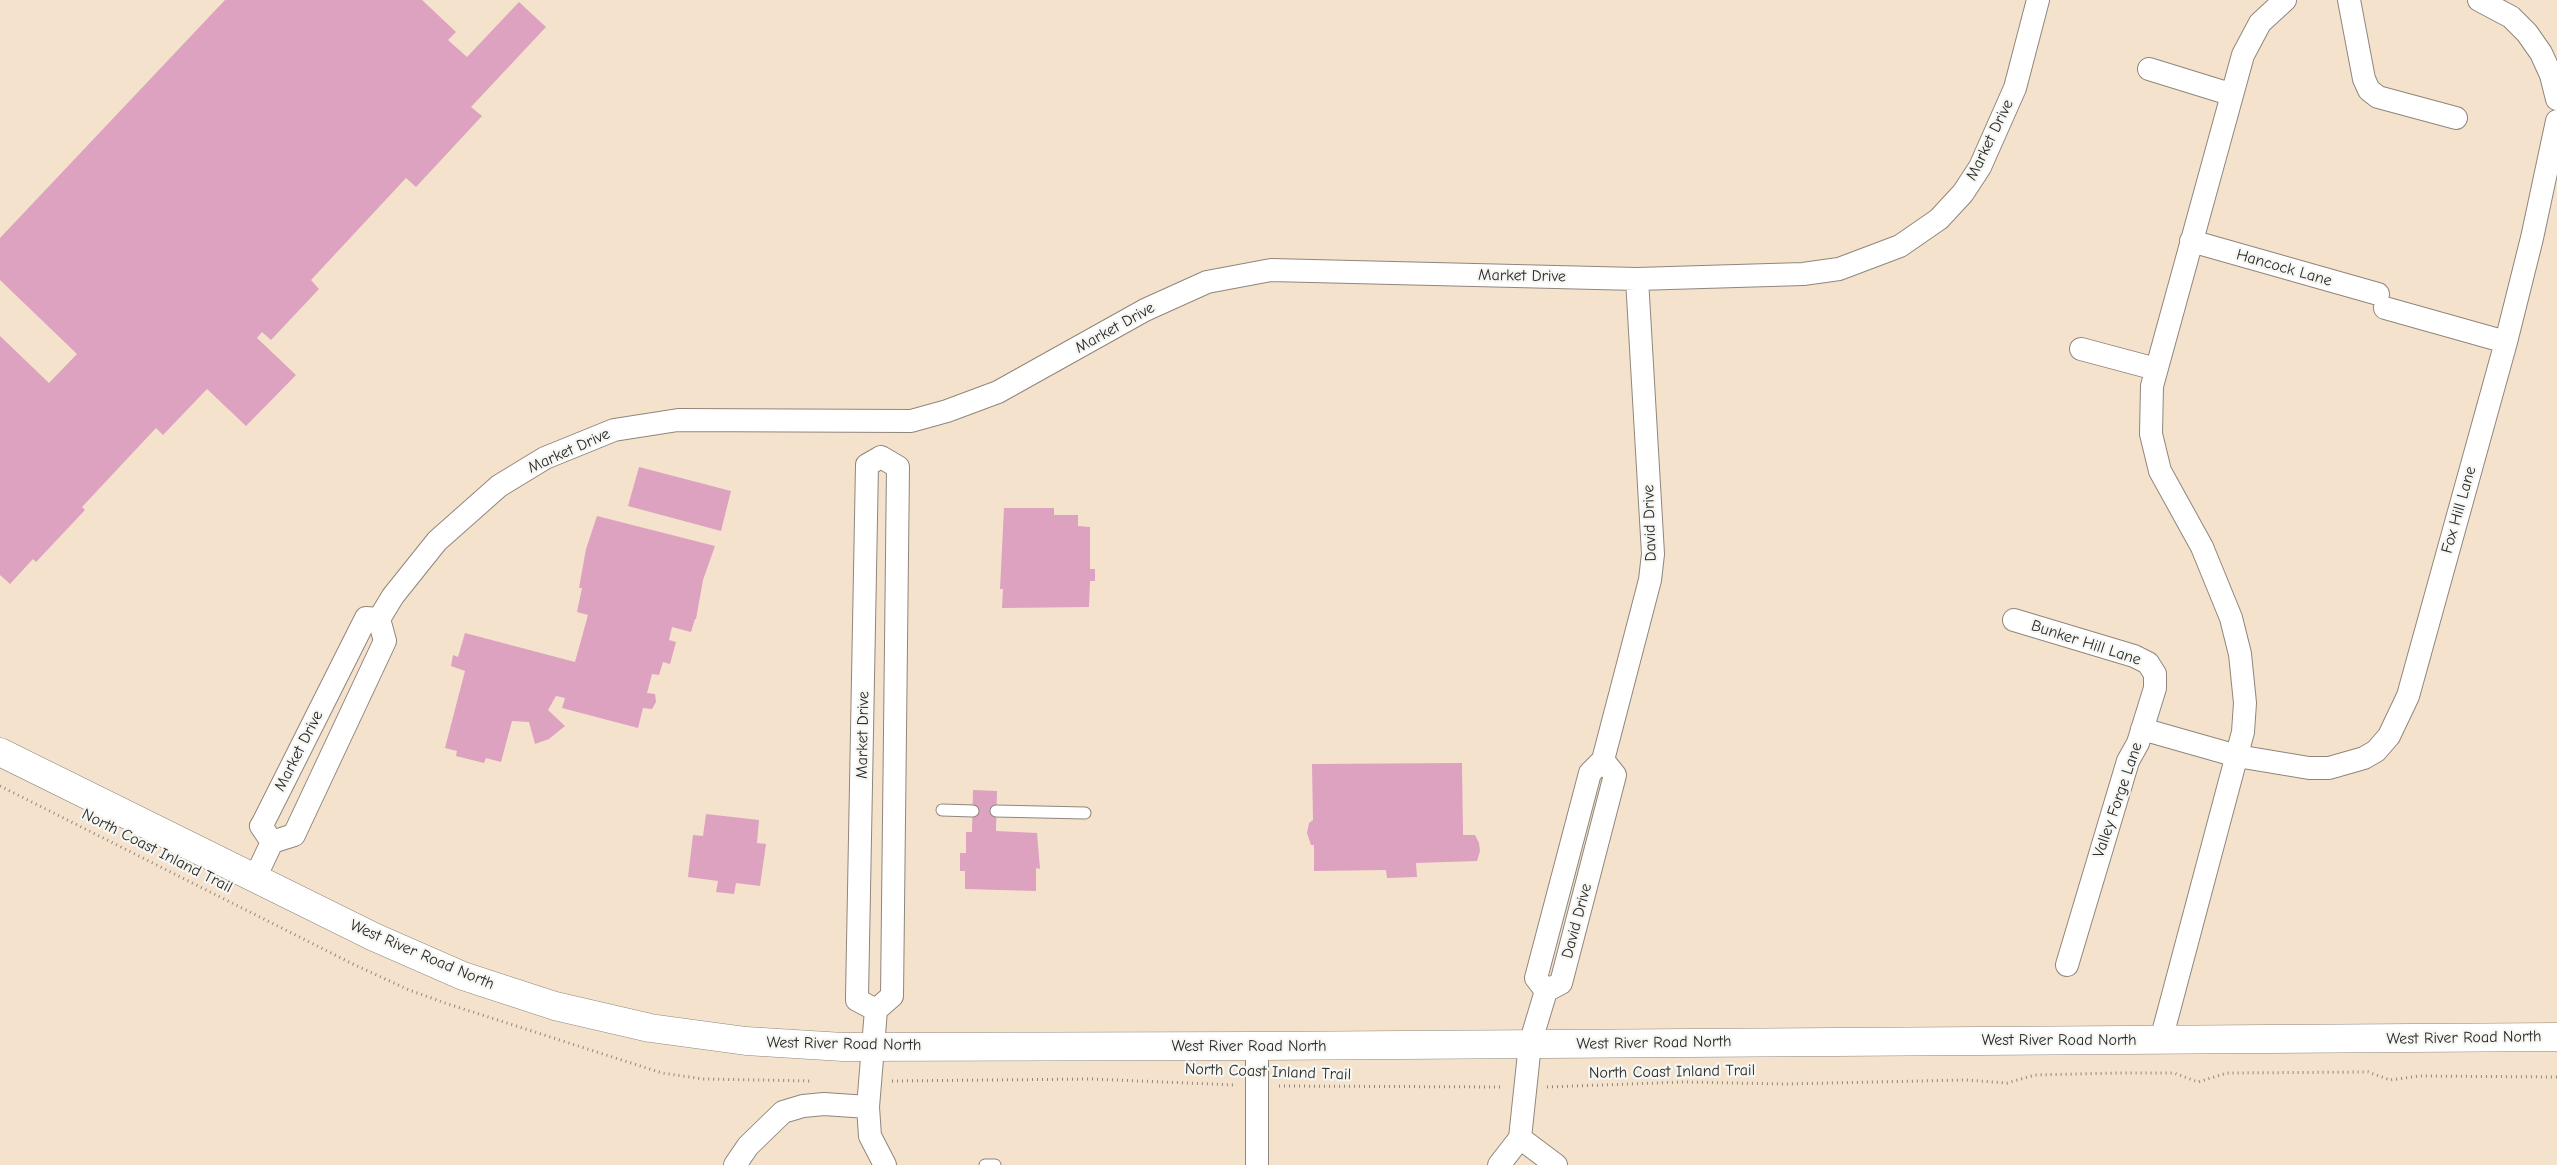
<!DOCTYPE html>
<html>
<head>
<meta charset="utf-8">
<style>
  body { margin:0 }
  canvas { display:block; background:#f4e2cc }
</style>
</head>
<body>
<canvas width="2557" height="1165"></canvas>
<script>
const context = document.querySelector('canvas').getContext('2d');
context.lineJoin = 'round';
function paint(path, color) { context.fillStyle = color; context.fill(path, 'evenodd'); }
const shape = rows => new Path2D(rows.map(r => 'M' + r).join(''));
function stroke(path, color, width, dash) { context.strokeStyle = color; context.lineWidth = width; context.lineCap = dash ? 'butt' : 'round'; context.setLineDash(dash || []); context.stroke(path); }
function drawText(font, color, halo, rows, align = 'center') {
  context.font = font + ' "Comic Neue",sans-serif'; context.lineWidth = 4.5; context.setLineDash([]); context.textBaseline = 'middle'; context.strokeStyle = halo; context.fillStyle = color; for (const [text, x, y, turn = 0] of rows) {
    context.save(); context.translate(x, y); context.rotate((+turn || 0) * Math.PI / 180); context.textAlign = isNaN(turn) ? turn : align; if (halo) context.strokeText(text, 0, 0); context.fillText(text, 0, 0); context.restore();
  }
}
paint(shape([
  [225,0,422,0,456,32,448,40,467,57,519,2,546,27,471,107,482,116,416,187,406,178,311,280,319,289,271,340,262,332,257,338,296,375,246,426,207,389,163,435,156,428,82,507,85,510,36,562,33,559,10,584,0,575,0,336,49,383,77,354,0,280,0,238],
  [639,467,731,491,721,531,628,506],
  [1004,508,1054,508,1054,515,1078,515,1078,526,1090,527,1090,569,1095,569,1095,581,1090,581,1089,607,1002,608,1003,589,1000,589],
  [597,516,715,546,703,580,696,619,695,619,691,632,672,627,669,640,676,642,670,664,663,662,659,675,652,674,647,693,655,694,656,702,652,709,643,708,638,728,562,708,565,698,556,696,548,710,565,726,549,739,535,744,529,722,512,721,501,762,486,758,484,763,456,756,457,751,445,748,465,671,451,666,453,655,458,657,465,633,575,662,588,615,577,612,582,588,579,588,586,549],
  [1462,763,1463,835,1475,835,1479,843,1480,851,1477,861,1416,863,1417,877,1387,878,1386,870,1314,871,1314,845,1311,845,1307,833,1309,823,1313,820,1312,764],
  [973,790,997,791,996,831,1037,833,1040,869,1036,868,1036,891,965,889,965,871,960,871,960,853,966,853,966,832,972,832],
  [706,814,759,820,757,843,766,844,760,886,736,883,734,894,716,892,718,881,688,877,693,835,703,836]
]), '#dca2c0');
const service = shape([
  [942,810,973,811],
  [996,811,1085,813],
  [985,1165,995,1165]
]);
const minor = shape([
  [2349,0,2364,79,2369,90,2378,97,2456,118],
  [2479,0,2511,17,2527,33,2541,53,2551,75,2557,99],
  [2149,69,2230,94],
  [2191,241,2378,294],
  [2385,308,2506,342],
  [2081,349,2156,369],
  [881,457,898,467,892,996,876,1010,857,1000,857,997,867,465,881,457],
  [379,619,366,618,263,823,261,826,272,842,294,835,385,641,379,619,393,596,437,541,499,486,545,458,614,430,678,420,911,421,947,411,998,392,1145,310,1207,282,1271,270,1637,279,1803,274,1839,269,1900,246,1939,219,1963,193,1980,167,2015,88,2038,0],
  [2014,620,2134,656,2148,663,2155,674,2155,688,2138,743,2128,761,2067,965],
  [2142,729,2237,756,2309,768,2329,768,2364,758,2376,751,2389,736,2408,696,2506,342,2532,238,2557,121],
  [1603,760,1615,775,1561,983,1546,991,1536,978,1590,773,1603,760,1650,580,1653,554,1637,279],
  [255,878,272,842],
  [1546,991,1530,1044,1520,1138,1556,1165],
  [876,1010,868,1107,870,1136,885,1165],
  [2161,1040,2243,732,2245,703,2240,654,2231,618,2202,547,2160,471,2151,434,2152,386,2243,55,2260,23,2285,0],
  [1257,1046,1257,1165],
  [735,1165,748,1146,783,1112,803,1106,824,1104,868,1107],
  [1499,1165,1520,1138]
]);
const tertiary = shape([
  [0,752,374,937,463,976,555,1006,650,1028,746,1041,843,1047,1257,1046,2557,1037]
]);
stroke(service, '#90867c', 13);
stroke(minor, '#90867c', 24);
stroke(tertiary, '#90867c', 29);
stroke(shape([
  [0,786,355,965,409,990,448,1004,662,1073,703,1079,813,1081],
  [892,1081,1092,1079,1235,1085],
  [1279,1086,1503,1087],
  [1547,1087,1684,1082,1785,1084,1966,1080,2007,1083,2035,1075,2117,1073,2174,1073,2198,1082,2227,1073,2368,1072,2390,1080,2419,1076,2557,1077]
]), '#90867c', 3, [1, 4]);
stroke(service, '#fff', 11);
stroke(minor, '#fff', 22);
stroke(tertiary, '#fff', 28);
drawText('16px', '#2b2b2b', '#f6f6f2', [
  ["Market Drive",1990,140,-64],
  ["Hancock Lane",2284,268,16],
  ["Market Drive",1522,276,1],
  ["Market Drive",1115,328,-29],
  ["Market Drive",569,451,-24],
  ["Fox Hill Lane",2459,510,-74],
  ["David Drive",1650,523,-92],
  ["Bunker Hill Lane",2086,643,18],
  ["Market Drive",863,735,-89],
  ["Market Drive",299,751,-63],
  ["Valley Forge Lane",2118,800,-71],
  ["North Coast Inland Trail",157,851,27],
  ["David Drive",1577,921,-75],
  ["West River Road North",422,955,23],
  ["West River Road North",2464,1038,-1],
  ["West River Road North",2059,1040],
  ["West River Road North",1654,1043,-1],
  ["West River Road North",844,1044,1],
  ["West River Road North",1249,1046],
  ["North Coast Inland Trail",1268,1072,2],
  ["North Coast Inland Trail",1672,1072,-1]
]);
</script>
</body>
</html>
